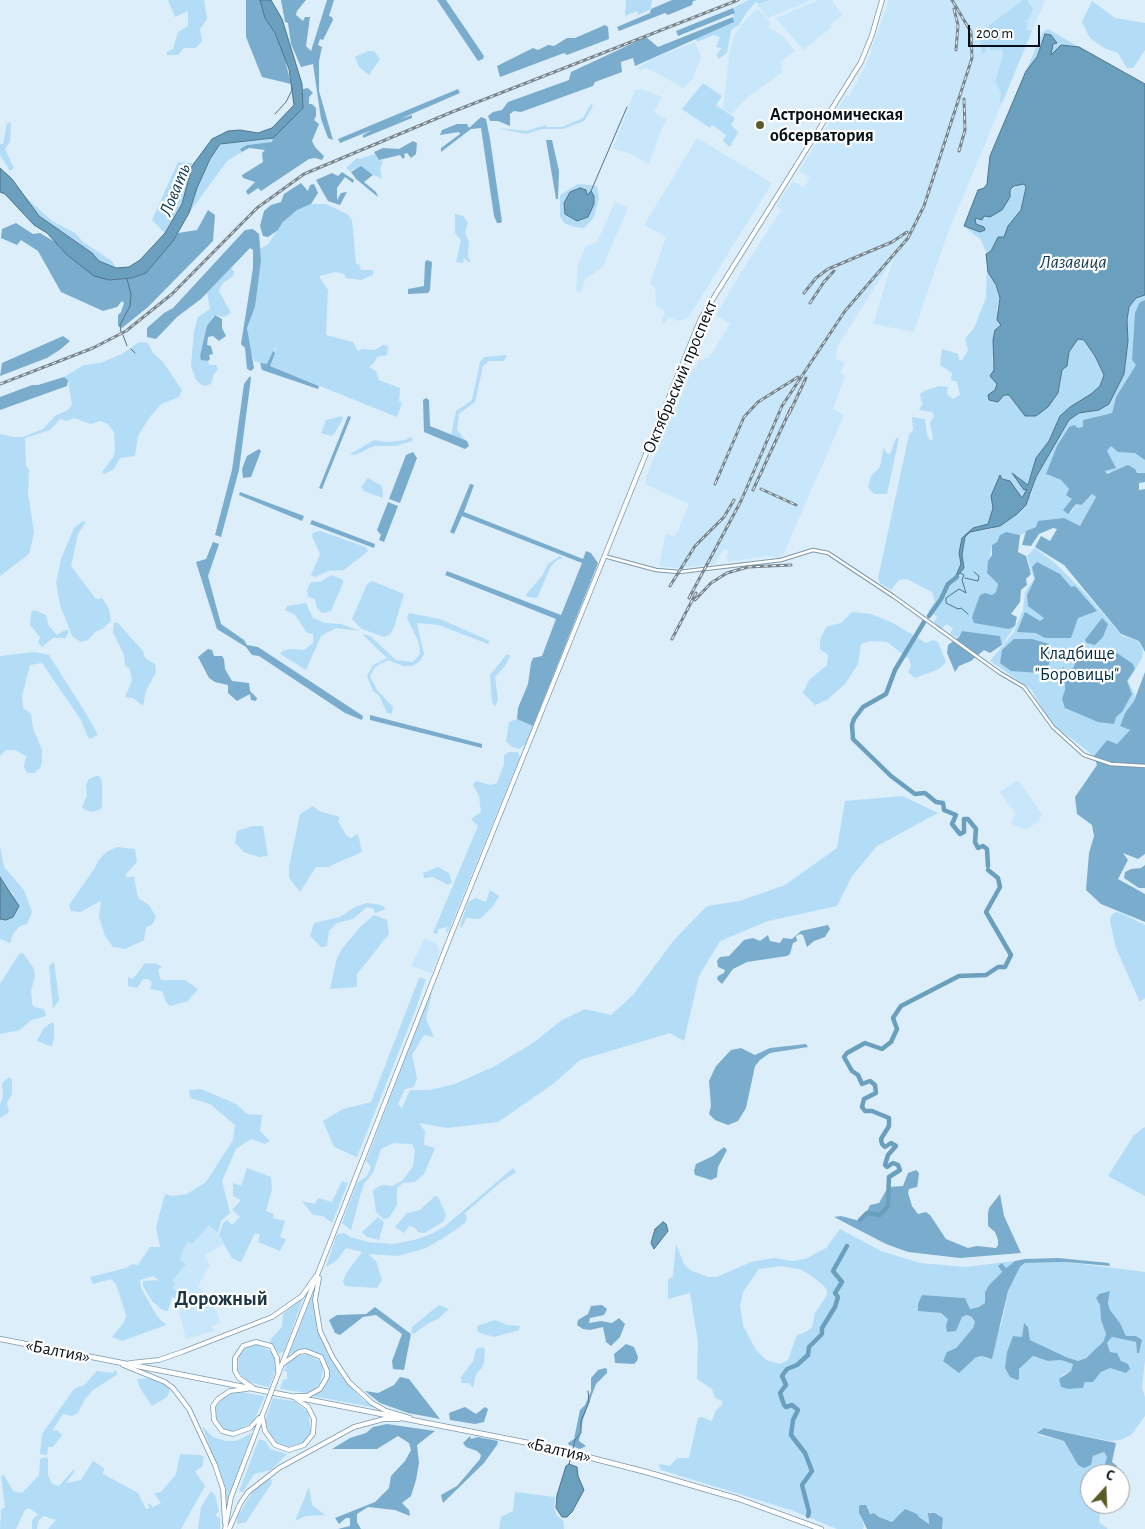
<!DOCTYPE html>
<html>
<head>
<meta charset="utf-8">
<style>
  body { margin:0 }
  #map { position:relative; width:1145px; height:1529px; overflow:hidden; background:#dceefa; font-family:"Alegreya Sans",sans-serif }
  canvas { display:block }
  .north { position:absolute; left:1080px; top:1464px; width:50px; height:50px; box-sizing:border-box; background:#fff; border:1px solid #9ca0a2; border-radius:50%; rotate:20deg; font-size:14px; font-weight:700; line-height:20px; text-align:center; color:#071117 }
  .north::after { content:''; display:block; margin:auto; width:18px; height:22px; background:#5b5b28; clip-path:polygon(50% 0,100% 100%,50% 72%,0 100%) }
  .scale { position:absolute; left:968px; top:25px; width:72px; height:22px; box-sizing:border-box; border:2px solid #071117; border-top:0; padding-left:6px; font-size:15px; line-height:18px; white-space:nowrap; color:#071117; -webkit-text-stroke:4px #fff; paint-order:stroke }
</style>
</head>
<body>
<div id="map">
<canvas width="1145" height="1529"></canvas>
<div class="north">С</div>
<div class="scale">200 m</div>
</div>
<script>
const context = document.querySelector('canvas').getContext('2d');
context.lineJoin = 'round';
function paint(path, color) { context.fillStyle = color; context.fill(path, 'evenodd'); }
const shape = rows => new Path2D(rows.map(r => 'M' + r).join(''));
function stroke(path, color, width, dash) { context.strokeStyle = color; context.lineWidth = width; context.lineCap = dash ? 'butt' : 'round'; context.setLineDash(dash || []); context.stroke(path); }
function drawText(font, color, halo, rows, align = 'center') {
  context.font = font + ' "Alegreya Sans",sans-serif'; context.lineWidth = 4.5; context.setLineDash([]); context.textBaseline = 'middle'; context.strokeStyle = halo; context.fillStyle = color; for (const [text, x, y, turn = 0] of rows) {
    context.save(); context.translate(x, y); context.rotate((+turn || 0) * Math.PI / 180); context.textAlign = isNaN(turn) ? turn : align; if (halo) context.strokeText(text, 0, 0); context.fillText(text, 0, 0); context.restore();
  }
}
paint(shape([
  [770,0,812,0,768,18,757,5],
  [819,0,832,0,842,16,830,24,832,27,803,50,776,18],
  [889,0,1045,0,947,235,914,332,873,324,893,259,837,347,836,359,844,362,841,373,845,375,833,409,844,415,784,553,779,558,767,556,728,562,726,558,729,551,723,549,715,564,676,568,659,566,666,533,674,536,677,533,689,504,645,484,646,477,675,407,677,407,691,369,696,368,699,360,703,361,705,358,709,358,730,324,716,315,743,269,781,210,776,206,793,181,804,188,810,178,799,171,846,95,849,96,865,67],
  [757,8,771,22,768,27,783,36,795,51,780,62,783,66,780,68,783,72,748,97,732,114,723,109,729,56,733,38,742,24],
  [695,42,701,57,693,78,684,88,647,68,640,70,637,69,650,60],
  [642,89,662,97,654,112,666,119,648,164,633,155,613,148,635,90],
  [697,138,772,183,688,318,678,321,669,317,664,323,662,322,665,311,656,306,655,287,650,284,666,237,644,225],
  [615,202,628,208,602,268,586,278,580,293,576,290,578,265,586,246,597,242],
  [1018,780,1042,814,1039,821,1027,829,1013,825,1011,822,1016,814,1000,792],
  [425,938,436,943,440,952,431,973,411,966],
  [209,1225,217,1232,224,1244,204,1255,210,1265,198,1286,206,1294,209,1293,221,1323,212,1326,214,1331,186,1339,178,1308,178,1301,176,1300,180,1293,173,1288,172,1281,186,1264,180,1259,184,1248,188,1241,192,1244]
]), '#c9e7fb');
paint(shape([
  [168,0,204,0,207,19,200,29,202,41,196,48,184,48,178,55,167,55,167,52,173,49,178,32,188,26,188,11,175,17],
  [626,0,652,0,651,9,638,15,637,11,625,16],
  [749,0,770,0,759,4,756,2,746,13,739,25,731,30,727,53,718,59,717,54,722,48,716,47,720,37,713,35,698,42,695,39,734,22,733,8],
  [1023,0,1027,0,1033,9,1028,21,1022,20,1028,23,1026,29,1032,31,1002,103,1000,102,1001,92,995,82,1003,55,1002,49,990,50,989,46,986,47,986,51,982,54,980,36,982,31],
  [1092,1,1115,18,1145,23,1145,50,1133,68,1127,68,1118,53,1104,48,1090,38,1082,22],
  [1048,29,1079,47,1058,48,1052,55,1051,50,1053,44,1056,44,1045,34,1037,57,1026,71,1042,33],
  [368,51,374,51,380,59,369,75,359,67,355,57],
  [703,83,722,96,716,105,735,118,731,125,738,132,730,147,723,141,726,135,712,125,710,128,682,109],
  [591,104,593,106,584,121,563,129,542,129,526,134,497,128,527,131,545,125,547,127,562,127,583,118],
  [11,122,10,142,5,149,14,168,10,171,0,155,0,144,3,144,7,123],
  [273,138,272,142,247,145,241,149,242,152,227,161,189,213,197,188,210,159,220,144],
  [375,154,379,160,383,161,380,169,382,179,364,170,353,169,351,172,346,168,357,158,360,159],
  [178,162,192,163,192,166,182,204,165,233,152,220],
  [1021,182,1026,187,1021,210,1009,226,1004,237,998,237,991,251,986,252,981,240,965,227,978,231,984,227,976,224,975,218,984,216,1010,197,1010,191],
  [578,184,597,186,599,198,594,217,584,228,574,227,564,223,560,216,560,195],
  [21,193,52,221,75,233,83,242,112,261,116,268,99,261,92,253,39,216],
  [311,204,326,204,347,214,352,220,356,264,359,264,361,270,373,270,373,275,361,280,346,278,344,274,336,272,319,276,328,290,326,335,353,342,358,351,362,349,375,350,383,345,388,346,387,355,377,357,374,363,369,367,376,371,379,380,400,388,399,401,402,403,397,417,270,366,277,344,267,365,254,361,249,348,247,328,255,307,260,249,268,244,282,223,297,210],
  [455,214,463,216,468,223,465,232,469,242,468,257,471,261,469,262,464,258,463,263,456,262,461,240,455,233],
  [987,265,1000,298,997,309,1001,325,992,359,997,384,995,390,1009,395,1025,416,1058,393,1062,370,1067,366,1069,352,1078,339,1084,340,1095,356,1104,375,1100,386,1091,394,1070,407,1060,416,1049,441,1036,458,1028,485,1013,473,1028,488,1022,498,1015,487,1005,480,1002,478,997,485,994,489,993,508,988,525,973,528,962,538,959,553,961,564,954,580,964,568,962,555,965,537,970,532,992,529,1031,495,1036,477,1069,420,1079,413,1099,410,1109,404,1124,374,1128,341,1127,320,1129,307,1136,298,1145,295,1145,300,1140,302,1132,360,1137,365,1116,397,1112,413,1083,420,1084,427,1078,428,1049,476,1061,480,1069,489,1072,498,1071,513,1076,504,1083,505,1092,494,1096,497,1080,526,1045,522,1020,535,1006,532,1000,535,997,542,992,545,987,573,998,584,996,592,992,595,985,593,1009,629,1015,626,1002,645,1000,636,962,631,958,637,956,637,950,634,953,628,946,624,942,629,934,623,937,616,928,612,935,601,932,592,907,579,899,580,891,590,880,583,878,578,909,435,913,430,912,417,925,419,927,435,931,441,933,439,930,423,934,416,932,412,919,410,923,403,921,401,920,394,924,391,939,386,948,387,947,394,953,399,960,395,957,382,951,380,952,373,940,365,942,349,958,354,959,360,962,360,968,350,965,339,974,328,986,298],
  [231,268,234,272,233,276,222,284,219,291,231,313,224,317,215,315,212,317,200,356,202,360,208,361,209,365,216,365,218,370,214,374,211,384,203,386,196,380,191,366,194,331,198,317,210,309,207,293],
  [139,342,148,343,153,353,163,362,182,390,179,397,161,404,149,418,138,436,135,456,120,458,114,469,104,474,102,472,114,456,115,448,114,432,108,424,101,421,90,424,74,418,67,421,60,419,50,430,25,438,26,466,29,469,28,493,34,533,29,554,0,576,0,434,14,437,23,437,43,429,55,416,68,410,72,405,68,380,64,377,84,365,100,363,122,354],
  [507,355,504,361,489,361,483,366,475,402,459,414,457,430,466,441,451,435,456,411,472,400,480,362,484,357],
  [342,416,343,419,334,434,331,436,321,433,326,420],
  [410,437,413,439,412,441,396,446,374,446,355,455,350,454,374,440,387,442,406,440],
  [896,438,899,438,887,494,874,494,868,487,871,476,880,467,884,447,886,453,890,454],
  [1111,445,1118,452,1135,452,1141,456,1145,460,1145,473,1116,471,1105,473,1104,471,1115,468,1107,451],
  [368,478,382,486,383,498,364,491,361,487],
  [83,521,86,522,78,534,71,566,96,599,102,598,109,609,111,621,102,629,95,632,88,640,81,642,72,636,60,605,56,583,61,559,74,528],
  [320,531,366,547,368,551,344,570,328,571,315,577,311,575,320,554,312,536,313,533],
  [1035,548,1055,563,1085,593,1122,636,1139,641,1143,652,1142,658,1128,681,1135,695,1134,701,1125,713,1120,726,1130,730,1117,744,1107,740,1094,756,1055,726,1045,713,1031,689,990,661,1014,632,1023,610,1025,592,1034,579,1027,556],
  [560,556,563,558,557,560,551,566,537,598,528,597,526,595,528,592,542,576,548,564],
  [332,575,343,580,343,583,331,611,322,613,317,608,315,599,308,597,307,590,311,582,319,582],
  [372,581,404,594,394,627,390,634,384,637,362,629,352,619,367,584],
  [306,603,313,618,325,623,341,624,360,631,336,628,321,636,306,670,280,654,283,651,290,649,304,650,313,643,313,634,307,633,295,615,285,610,287,606],
  [34,610,46,615,49,626,57,635,65,630,69,630,66,638,53,638,42,647,38,642,40,637,30,625,31,613],
  [852,612,871,614,893,623,926,643,933,640,938,642,946,662,939,669,915,678,908,672,911,666,909,659,887,642,870,641,861,644,858,664,845,684,827,700,815,705,803,693,809,680,827,665,828,655,820,649,820,640,826,627,841,623],
  [409,613,440,619,490,641,488,644,439,625,417,623,424,654,420,661,412,666,403,666,388,660,375,667,370,676,377,690,393,707,392,714,387,713,379,695,373,691,367,676,373,665,387,658,362,634,370,636,396,660,413,662,420,654,419,643,407,618],
  [117,622,143,651,145,658,155,664,156,672,146,691,143,706,133,698,125,697,132,681,131,674,129,668,125,666,124,655,113,632,114,623],
  [35,652,49,655,87,715,98,735,90,739,87,735,81,720,42,663,30,665,22,696,23,708,31,714,33,728,42,750,42,762,40,768,34,773,27,773,24,767,26,756,15,750,6,750,0,756,0,656],
  [507,654,510,656,505,666,495,677,498,700,495,707,492,702,490,675],
  [517,719,533,726,526,744,519,749,512,747,506,741,509,722],
  [509,752,518,752,520,757,448,932,446,933,447,927,438,929,437,934,433,933,478,826,471,819,481,812,479,796,473,785,476,781,491,785,497,783,504,764,504,755],
  [96,776,99,776,102,781,102,806,101,809,91,812,82,808,87,795,86,785,89,779],
  [903,796,938,813,877,846,852,876,837,906,768,921,720,941,699,976,684,1041,670,1033,580,1060,553,1084,498,1122,447,1128,419,1123,425,1131,424,1145,435,1148,424,1174,415,1182,403,1183,397,1188,397,1205,389,1218,383,1219,376,1212,373,1190,381,1185,392,1186,403,1180,413,1166,415,1150,412,1144,394,1143,381,1149,373,1173,364,1184,360,1196,351,1230,342,1223,357,1183,367,1176,371,1167,366,1161,434,983,426,1019,434,1037,424,1035,412,1055,417,1078,414,1087,405,1089,398,1104,402,1108,410,1090,430,1090,455,1084,495,1066,533,1043,562,1020,585,1009,611,1015,633,995,674,940,707,906,740,901,785,885,837,848,845,801],
  [313,806,319,811,340,817,338,821,346,835,351,838,358,834,362,852,328,867,316,867,300,892,289,878,289,867,300,814],
  [252,826,263,826,268,856,259,857,244,852,235,843,237,831],
  [0,846,4,867,24,890,32,912,27,924,20,926,13,934,10,943,0,939,0,919,6,920,14,895,0,877],
  [117,847,135,849,137,862,126,874,126,877,134,877,138,898,149,905,156,917,152,925,146,927,144,940,125,949,113,947,105,936,99,917,101,901,80,912,71,911,69,905,95,868,98,861,106,852],
  [438,867,449,873,452,882,448,885,433,877,424,878,423,873],
  [490,890,499,896,494,905,480,919,466,918,462,928,460,926,468,902,476,898,486,902],
  [367,903,381,905,386,909,375,913,374,909,367,907,353,919,337,923,329,931,327,946,321,947,310,936,314,923,340,917,355,907],
  [1115,912,1121,913,1145,925,1145,998,1140,1002,1116,948,1110,922,1111,916],
  [374,915,387,920,389,934,357,974,357,987,330,989,337,958,342,949,360,927],
  [23,953,34,969,35,976,31,991,32,1004,34,1007,44,1009,46,1016,31,1020,20,1030,0,1034,0,984,19,954],
  [54,962,59,1000,53,1009,49,966],
  [145,963,157,964,162,967,158,970,161,980,185,980,198,989,188,1001,170,1006,166,1002,162,991,150,989,152,982,148,979,143,979,137,988,128,986,128,977,133,979],
  [419,978,426,979,415,1011,357,1157,334,1147,323,1121,343,1109,371,1102],
  [52,1022,54,1024,54,1038,52,1046,50,1046,37,1041,43,1029],
  [9,1077,12,1079,12,1094,7,1103,9,1112,0,1118,0,1105,3,1096,2,1083],
  [201,1089,236,1104,247,1114,262,1115,260,1131,270,1141,265,1144,251,1139,236,1149,222,1181,230,1213,221,1221,218,1233,209,1225,192,1244,188,1242,184,1248,180,1259,186,1264,172,1281,175,1283,173,1288,181,1293,175,1298,172,1297,168,1311,162,1310,152,1301,143,1286,143,1281,159,1280,153,1276,140,1280,141,1288,157,1316,166,1325,122,1341,112,1337,124,1322,126,1315,116,1284,111,1279,93,1284,90,1277,126,1268,132,1264,138,1265,150,1247,160,1247,156,1227,165,1194,172,1196,187,1194,206,1182,233,1140,235,1125,210,1104,190,1098,189,1090],
  [1145,1127,1145,1196,1108,1176,1134,1135],
  [247,1168,271,1177,272,1190,266,1211,274,1214,273,1218,285,1221,280,1237,286,1239,280,1251,258,1242,260,1235,255,1233,241,1262,232,1258,219,1235,223,1223,227,1220,232,1225,240,1217,232,1210,241,1200,233,1196,233,1183,241,1186],
  [513,1168,516,1172,501,1182,465,1213,467,1218,465,1223,445,1237,426,1248,398,1256,368,1254,376,1261,382,1280,377,1288,345,1286,343,1281,347,1272,362,1252,346,1248,337,1260,326,1267,337,1234,344,1233,351,1237,368,1242,393,1244,414,1240,429,1235,444,1227],
  [342,1181,348,1183,332,1223,323,1216,313,1215,302,1201,315,1204,318,1198,332,1202],
  [435,1196,438,1197,446,1215,443,1222,424,1233,418,1232,415,1228,409,1226,404,1233,395,1227,407,1213,420,1210],
  [378,1217,384,1222,379,1240,367,1237,362,1232],
  [840,1229,881,1251,920,1263,965,1267,1015,1261,1006,1268,998,1266,1002,1272,989,1285,985,1292,985,1303,979,1307,970,1309,965,1298,922,1295,918,1311,941,1313,949,1319,956,1331,962,1317,967,1315,973,1317,975,1322,973,1328,956,1348,947,1352,975,1358,981,1356,988,1359,1002,1322,1008,1291,1020,1267,1026,1263,1066,1262,1145,1272,1145,1360,1142,1388,1145,1397,1145,1416,1131,1435,1120,1440,1110,1441,1044,1428,1039,1435,1064,1441,1078,1465,1093,1459,1093,1456,1104,1452,1108,1457,1102,1474,1093,1472,1090,1474,1090,1504,1094,1504,1100,1513,1099,1522,1108,1529,942,1529,943,1518,930,1512,928,1515,929,1524,919,1517,892,1522,879,1517,874,1513,859,1513,864,1526,863,1529,837,1529,791,1510,661,1470,659,1465,660,1464,670,1466,677,1458,689,1458,698,1418,702,1417,712,1421,716,1410,722,1405,722,1401,715,1398,712,1389,697,1379,698,1342,690,1293,668,1299,668,1280,673,1276,676,1244,684,1264,690,1270,708,1277,717,1277,751,1262,774,1258,792,1261,805,1259,826,1248],
  [781,1266,799,1269,807,1273,822,1284,827,1290,827,1295,815,1313,812,1327,806,1332,797,1335,788,1360,780,1364,766,1360,756,1350,743,1325,740,1306,743,1292,759,1269],
  [1110,1291,1108,1303,1110,1310,1120,1323,1126,1336,1142,1340,1137,1353,1136,1342,1112,1337,1107,1343,1110,1352,1117,1353,1126,1373,1110,1368,1101,1372,1093,1382,1085,1382,1083,1388,1068,1389,1062,1375,1071,1371,1073,1364,1061,1360,1048,1361,1033,1356,1019,1369,1018,1374,1014,1336,1022,1337,1027,1327,1030,1340,1066,1357,1078,1361,1085,1358,1103,1343,1106,1334,1101,1320,1100,1305,1096,1298,1099,1294],
  [313,1294,318,1330,341,1376,363,1400,377,1408,312,1396,322,1390,327,1383,328,1367,322,1356,306,1348,289,1354],
  [304,1296,284,1351,279,1354,270,1342,271,1339,282,1327,283,1314],
  [439,1305,449,1309,438,1319,427,1324,414,1334,411,1332,412,1327],
  [495,1320,507,1325,520,1326,519,1330,494,1337,478,1332,477,1326],
  [257,1344,272,1352,276,1359,277,1367,269,1387,248,1382,238,1371,239,1354,247,1347],
  [483,1347,485,1350,484,1363,482,1368,476,1374,473,1388,469,1383,462,1383,461,1377,473,1361,476,1349],
  [308,1354,321,1362,323,1370,320,1384,312,1391,307,1393,280,1389,283,1380,287,1379,287,1372,284,1371,286,1365,297,1356],
  [115,1370,118,1374,93,1390,85,1399,78,1413,72,1416,63,1414,52,1431,57,1430,62,1435,53,1447,48,1447,47,1455,40,1454,42,1434,74,1389,84,1385,97,1371,113,1373],
  [151,1378,168,1386,170,1390,167,1397,152,1406,140,1388,137,1379],
  [240,1392,265,1396,254,1420,240,1431,231,1432,222,1428,217,1422,215,1407,225,1395],
  [273,1398,294,1401,308,1412,311,1431,304,1443,285,1448,272,1441,265,1421],
  [202,1426,213,1437,226,1441,236,1441,252,1433,227,1502,223,1482],
  [259,1439,265,1441,270,1449,287,1454,271,1470,254,1474,243,1492,239,1491],
  [180,1454,200,1455,204,1457,202,1467,195,1471,205,1486,181,1529,48,1529,56,1520,44,1516,39,1520,37,1529,32,1529,32,1520,38,1514,29,1508,25,1510,16,1529,0,1529,1,1510,5,1507,1,1476,4,1475,13,1491,22,1493,39,1475,40,1459,46,1457,48,1459,48,1475,52,1484,59,1486,74,1469,75,1471,66,1483,81,1480,93,1461,104,1468,103,1474,138,1493,146,1509,150,1508,148,1505,149,1503,153,1507,161,1503,154,1493,161,1492,176,1474],
  [271,1479,272,1483,246,1522,237,1524,237,1517,253,1491,263,1482],
  [309,1487,312,1505,325,1515,306,1516,295,1521],
  [211,1491,215,1495,219,1511,215,1516,220,1518,220,1529,198,1529,201,1507],
  [515,1492,555,1497,554,1509,558,1517,563,1520,564,1529,499,1529,501,1517,513,1511]
]), '#b3dcf7');
paint(shape([
  [246,0,260,0,265,18,275,33,283,51,291,84,262,77,246,37],
  [281,0,306,0,297,11,296,15,303,21,305,17,310,17,306,46,311,51,327,0,334,0,329,16,332,17,333,20,323,40,320,39,318,45,322,47,319,61,319,91,333,140,328,138,321,119,313,64,301,67,291,44,288,23,285,22],
  [437,0,446,0,484,56,483,59,478,61],
  [672,0,697,0,693,1,692,5,668,15,665,13,619,31,617,27,650,13,651,9],
  [733,8,735,13,678,36,676,31],
  [733,17,734,22,635,66,633,58,621,62,622,72,595,82,593,86,521,112,514,111,510,114,510,126,498,121,490,121,488,116,493,112,502,110,508,102,569,80,571,72,646,37,658,47],
  [605,25,608,27,609,39,567,55,564,53,500,77,497,66,533,48,538,50,548,45,554,46,567,38,575,38],
  [308,88,313,93,309,97,309,104,312,104,316,108,316,116,314,120,319,124,312,141,315,147,324,156,322,160,315,158,309,159,261,191,258,188,248,195,246,191,255,182,243,178,242,175,263,162,262,153,265,150,249,148,242,152,240,149,247,145,272,142,273,138,303,108,303,89],
  [458,89,460,93,400,119,412,115,412,118,363,138,363,135,372,130,340,143,338,139],
  [481,117,486,119,490,139,502,222,500,223,497,223,494,216,481,128,471,129,441,152,441,148,460,134,459,132,440,135,442,130,457,124,467,124,469,128],
  [546,140,552,140,559,171,558,199,556,199,555,193],
  [413,141,417,143,416,154,411,158,407,153,404,154,405,157,403,159,400,155,379,160,374,152,383,148,399,149],
  [361,166,373,175,364,182,376,192,378,197,356,179,351,172],
  [342,172,354,180,353,183,345,177,337,188,337,200,341,193,347,192,340,205,328,201,316,180,332,173,338,176],
  [301,183,308,191,310,185,314,184,318,193,311,204,297,210,282,223,278,230,268,237,263,236,260,226,264,211,271,205,281,202,284,194],
  [208,210,215,215,213,241,148,307,122,328,118,326,118,315,121,312,124,303,122,301,117,307,103,311,61,292,38,251,21,240,17,245,1,238,2,229,16,223,33,234,40,233,55,242,66,254,109,280,132,278,146,273,178,233,197,230],
  [253,229,259,234,261,260,255,307,247,328,254,368,251,371,247,369,245,348,241,344,253,268,253,250,250,248,201,299,177,317,156,339,147,337,147,328,164,313,173,308,245,230],
  [427,260,432,262,430,290,428,293,408,294,408,289,424,286,425,262],
  [1145,300,1145,460,1135,453,1118,452,1111,446,1107,451,1116,468,1105,471,1107,474,1128,465,1135,469,1137,473,1145,473,1145,482,1139,483,1139,490,1145,489,1145,652,1139,641,1121,634,1064,565,1035,547,1041,536,1050,541,1057,529,1053,528,1039,534,1031,546,1022,545,1026,531,1036,527,1038,521,1064,518,1080,526,1096,497,1092,494,1082,505,1076,504,1068,514,1063,510,1072,499,1066,495,1069,489,1061,480,1046,474,1057,446,1069,427,1074,425,1078,428,1083,427,1083,420,1112,413,1116,397,1136,365,1132,360,1135,313,1140,302],
  [215,315,222,319,222,328,226,336,219,341,213,336,208,337,207,345,211,346,213,354,209,355,210,359,208,361,201,360,200,356,207,326],
  [63,336,70,341,61,349,47,358,0,376,2,363],
  [273,351,275,353,270,366,319,386,318,389,262,370,260,363,267,364],
  [250,376,251,378,239,470,221,537,215,535,232,470,244,384],
  [64,377,68,380,67,386,0,410,0,397,32,385,38,385],
  [426,398,429,400,430,426,467,441,469,446,465,449,424,432,423,400],
  [348,416,351,417,322,489,319,488],
  [259,449,261,451,251,477,243,478,242,469,247,456],
  [413,452,417,458,400,503,389,499,406,455],
  [470,484,474,485,464,512,583,559,586,551,591,553,598,563,533,726,517,719,518,708,528,684,531,663,533,658,542,656,556,619,445,575,447,571,561,615,582,563,462,516,454,534,450,532],
  [240,492,304,516,302,521,239,495],
  [388,502,398,506,384,542,379,540,381,535,377,530],
  [312,520,375,544,374,548,310,524],
  [1006,532,1020,535,1018,552,1026,556,1031,574,1026,579,1027,585,1021,590,1020,602,1011,614,1017,617,1015,626,1009,629,974,623,972,617,980,595,985,593,992,595,996,592,998,584,987,573,988,561,992,555,992,545,997,542,1000,535],
  [213,542,219,544,208,576,221,624,244,640,247,645,258,647,363,716,362,720,345,713,259,656,252,655,246,647,217,629,196,562,206,559],
  [1037,562,1060,574,1071,587,1075,586,1097,611,1078,618,1071,638,1045,638,1036,633,1017,632,1025,612,1040,621,1044,618,1028,606,1027,595,1035,579,1032,567],
  [1102,618,1108,624,1103,637,1095,645,1087,643,1085,640],
  [962,631,1000,636,1002,645,990,653,984,650,971,661,959,666,955,672,947,653,948,645,959,637],
  [1014,639,1032,639,1049,644,1050,661,1047,670,1055,672,1064,667,1063,670,1054,674,1011,671,1000,663,1002,650],
  [1078,647,1117,653,1133,664,1135,669,1127,681,1132,694,1122,712,1116,717,1114,724,1098,722,1065,708,1062,699,1065,690,1065,675,1074,667],
  [208,649,212,650,214,656,222,656,224,659,225,669,232,681,249,683,250,691,257,698,256,701,251,700,250,694,237,701,228,693,228,685,215,682,209,678,198,657],
  [1145,672,1145,854,1138,859,1123,853,1128,860,1118,879,1145,894,1145,922,1101,904,1086,890,1089,853,1094,836,1092,825,1077,814,1075,797,1097,765,1094,756,1107,740,1117,744,1130,730,1120,726,1125,713,1134,701],
  [370,715,482,744,482,748,370,720],
  [1145,865,1145,888,1139,888,1124,878,1125,872,1131,869,1141,868],
  [828,925,830,929,825,937,814,941,807,947,803,935,800,934,796,936,797,941,793,943,790,954,787,956,747,962,733,969,722,984,717,979,718,976,724,973,725,970,718,967,717,961,720,957,729,956,744,940,753,938,760,941,768,935,770,941,780,943,783,938,792,939,801,931],
  [806,1044,808,1047,770,1053,760,1060,755,1066,746,1108,738,1121,728,1125,715,1120,709,1114,711,1106,709,1081,716,1066,731,1050,741,1048,755,1055,770,1048],
  [724,1147,727,1150,718,1167,717,1177,711,1180,695,1175,694,1171,696,1164,713,1156],
  [916,1170,919,1173,918,1182,917,1187,909,1189,908,1193,912,1206,918,1214,926,1212,930,1215,946,1239,968,1248,977,1246,996,1248,998,1245,998,1240,995,1232,988,1226,988,1213,989,1208,1000,1194,1004,1216,1021,1253,960,1258,908,1252,886,1244,834,1217,841,1216,860,1221,864,1218,870,1205,879,1203,888,1187,903,1186,908,1173],
  [1058,1258,1109,1263,1110,1266,1066,1262,1025,1263,1020,1267,1008,1291,992,1359,981,1356,975,1358,959,1373,943,1361,947,1352,956,1348,973,1328,975,1322,972,1317,967,1315,962,1317,956,1331,947,1332,946,1326,948,1319,941,1313,918,1311,918,1304,922,1295,965,1298,970,1309,979,1307,985,1303,985,1292,989,1285,1002,1272,998,1266,1002,1263,1006,1268,1015,1261,1025,1259],
  [1110,1291,1108,1303,1110,1310,1120,1323,1126,1336,1136,1336,1142,1340,1139,1353,1137,1353,1136,1342,1112,1337,1107,1343,1110,1352,1117,1353,1121,1361,1128,1364,1130,1369,1126,1373,1110,1368,1101,1372,1093,1382,1085,1382,1083,1388,1068,1389,1061,1387,1059,1379,1071,1371,1073,1364,1061,1360,1048,1361,1033,1356,1019,1369,1019,1379,1017,1380,1010,1377,1005,1368,1007,1352,1013,1336,1022,1337,1024,1323,1028,1327,1030,1340,1066,1357,1078,1361,1086,1358,1103,1342,1106,1334,1101,1320,1100,1305,1096,1298,1099,1294],
  [602,1305,607,1309,604,1315,590,1318,589,1323,601,1321,612,1323,619,1318,625,1324,620,1337,611,1346,606,1342,603,1327,590,1330,583,1329,577,1325,578,1320,588,1314,591,1306],
  [375,1307,411,1334,404,1370,393,1369,392,1361,402,1334,376,1315,363,1317,340,1335,335,1333,329,1320,337,1315,366,1314],
  [626,1344,634,1347,638,1357,637,1361,634,1364,615,1363,614,1354],
  [605,1368,607,1369,607,1373,596,1384,583,1419,579,1441,586,1446,580,1449,569,1445,568,1443,574,1439,580,1410,585,1405,591,1391,591,1378,598,1370],
  [400,1377,409,1379,440,1419,408,1413,380,1403,365,1391,378,1393,394,1385],
  [465,1407,476,1414,485,1407,488,1409,484,1422,475,1424,450,1420,449,1413],
  [387,1424,435,1431,417,1445,419,1463,416,1480,411,1496,402,1503,409,1510,410,1516,395,1510,368,1507,357,1514,357,1522,361,1529,338,1529,350,1526,350,1518,346,1518,339,1524,335,1518,375,1502,389,1488,391,1476,405,1461,411,1450,409,1443,398,1436,377,1449,332,1449,350,1438,366,1433,373,1427],
  [1044,1428,1116,1443,1112,1462,1117,1466,1115,1474,1102,1474,1107,1457,1104,1452,1093,1456,1091,1465,1084,1468,1078,1465,1064,1441,1037,1433],
  [470,1436,471,1439,478,1437,498,1441,497,1445,484,1463,443,1503,441,1495,457,1486,480,1459,481,1455,477,1451,466,1447,463,1443],
  [861,1505,866,1505,870,1514,874,1513,879,1517,892,1522,905,1509,917,1514,919,1517,929,1524,928,1513,935,1513,943,1518,942,1529,867,1529,859,1513,859,1506]
]), '#7aadcd');
const water = shape([
  [260,0,271,0,282,19,302,84,303,108,273,138,220,144,210,159,197,188,189,213,173,241,146,273,132,278,109,280,94,276,66,254,47,233,34,225,5,194,0,192,0,168,12,179,39,216,92,253,99,261,116,268,129,267,140,260,165,233,182,204,192,166,212,139,228,131,240,130,258,133,272,128,294,105,289,69,275,33,265,18,260,0],
  [1045,34,1051,35,1057,43,1053,44,1051,55,1061,45,1079,47,1145,84,1145,295,1136,298,1129,307,1127,320,1128,341,1124,374,1109,404,1099,410,1079,413,1069,420,1036,477,1026,505,1017,514,1000,526,970,532,965,537,962,555,964,568,954,580,961,564,959,553,962,538,973,528,988,524,993,508,991,496,1000,475,1002,479,1010,481,1022,498,1027,489,1024,490,1012,473,1028,485,1036,458,1049,441,1060,416,1070,407,1091,394,1100,386,1104,375,1095,356,1084,340,1078,339,1069,352,1067,366,1062,370,1058,393,1048,407,1036,416,1025,416,1009,395,1004,395,998,402,989,400,988,395,995,390,997,384,990,376,994,370,993,340,995,330,1001,325,997,320,1000,298,996,285,988,272,986,254,991,251,998,237,1004,237,1008,226,1021,210,1026,187,1024,184,1014,186,1010,190,1010,197,1002,210,990,217,984,216,982,220,975,218,976,224,984,227,985,230,980,232,964,226,978,190,984,188,987,184,990,156,1026,71,1037,57,1045,34],
  [580,188,586,190,587,195,591,191,594,196,594,204,588,217,577,221,565,214,564,203,570,192,580,188],
  [0,877,19,906,13,917,6,920,0,919,0,877],
  [663,1222,666,1224,668,1231,654,1249,651,1243,655,1229,663,1222],
  [569,1464,577,1467,578,1476,584,1490,572,1512,567,1517,562,1517,556,1508,557,1495,566,1466,569,1464]
]);
paint(water, '#6b9fbe');
stroke(water, '#4d748c', 1);
stroke(shape([
  [275,114,286,102,293,88],
  [591,191,627,107],
  [121,332,120,325,130,306,131,294,127,279],
  [123,335,127,346],
  [131,349,135,353],
  [960,573,964,575,962,580,966,593,959,589,946,598,946,603,958,609,961,608,968,614],
  [965,578,978,581,979,576,974,572],
  [573,1449,575,1440,581,1433,581,1421,589,1402,588,1391],
  [569,1464,571,1457]
]), '#4d748c', 1);
stroke(shape([
  [929,616,941,599,948,584,957,577],
  [924,622,895,670,886,694,863,707,854,719,852,725,853,739,891,776,915,794,925,793,936,802,943,803,944,810,956,815,952,824,960,834,964,832,964,819,968,819,976,829,975,842,978,848,983,846,987,849,988,866],
  [860,1220,867,1213,880,1215,888,1206,889,1177,900,1170,898,1165,893,1163,887,1167,885,1165,888,1155,896,1146,891,1143,885,1147,882,1144,881,1139,889,1126,889,1118,872,1111,865,1111,862,1107,864,1099,876,1093,875,1085,870,1081,862,1084,858,1075,852,1071,844,1057,847,1053,865,1043,882,1049,891,1042,897,1029,893,1018,901,1006,959,976,986,975,998,967,1005,967,1011,955,986,912,1000,887,998,878,988,870],
  [808,1516,809,1512,802,1485,812,1471,805,1453,791,1435,793,1420,798,1410,792,1405,786,1407,784,1405,780,1393,786,1385,782,1376,787,1369,797,1365,808,1355,809,1347,822,1334,822,1328,835,1307,838,1297,835,1293,842,1282,833,1271,847,1246]
]), '#6b9fbe', 4.5);
const tertiary = shape([
  [604,556,656,570,679,572,781,560,813,550,828,553,893,596,1000,673,1024,687,1053,727,1084,755,1111,764,1145,766]
]);
const primary = shape([
  [319,1278,315,1300,320,1331,333,1358,349,1382,372,1403,386,1411,410,1418],
  [130,1363,159,1360,182,1352,272,1317,302,1296,316,1276],
  [284,1363,299,1352,306,1351,321,1357,327,1371,327,1377,320,1389,307,1396,296,1396],
  [123,1365,165,1382,173,1388,189,1409,215,1465,223,1489,225,1523],
  [275,1382,449,940,701,318,861,62,872,35,882,0],
  [252,1387,239,1378,235,1371,235,1358,243,1346,256,1342,271,1346,277,1358,278,1371],
  [247,1389,230,1391,218,1399,213,1406,214,1420,222,1431,233,1434,250,1428,259,1418],
  [262,1416,265,1431,275,1445,289,1450,304,1445,313,1434,314,1419,308,1407,295,1398],
  [225,1529,231,1497,267,1403],
  [229,1529,240,1504,248,1492,279,1468,354,1427,384,1419,399,1419]
]);
const trunk = shape([
  [0,1339,549,1447,646,1472,739,1499,821,1529]
]);
stroke(tertiary, '#7c99ab', 4.5);
stroke(primary, '#7c99ab', 5.5);
stroke(trunk, '#7c99ab', 6);
stroke(tertiary, '#fff', 2.5);
stroke(primary, '#fff', 4);
stroke(trunk, '#fff', 4.5);
const rail = shape([
  [954,9,958,25,956,50],
  [959,151,965,130,964,99],
  [804,293,816,278,828,269,892,242,907,232],
  [810,303,824,282,834,271],
  [0,384,93,348,126,331,172,294,257,208,304,174,452,112,738,0],
  [789,414,806,378],
  [715,484,744,417,758,402,798,377],
  [761,489,796,505],
  [753,490,791,408],
  [670,586,695,546,724,517,734,500],
  [689,598,741,501,782,406,845,311,908,238,924,206,972,58,971,32,952,0],
  [695,600,711,583,727,573,748,567,791,565],
  [672,639,696,593]
]);
stroke(rail, '#77858e', 3);
stroke(rail, '#fff', 1, [4]);
const primaryBridge = shape([
  [267,1403,275,1382]
]);
stroke(primaryBridge, '#7c99ab', 5.5, []);
stroke(primaryBridge, '#fff', 4);
for (const [x, y, r, color] of [
  [760,125,5,"#5b5b28"]
]) { const dot = new Path2D(); dot.arc(x, y, r, 0, 2 * Math.PI); context.fillStyle = color; context.fill(dot); stroke(dot, '#fff', 2); }
drawText('bold 18px', '#071117', '#fff', [
  ["Aстрономическая",770,115],
  ["обсерватория",770,136]
], 'left');
drawText('18px', '#071117', '#fff', [
  ["Октябрьский проспект",680,377,-67],
  ["«Балтия»",58,1351,11],
  ["«Балтия»",559,1450,13]
]);
drawText('18px', '#002d43', '#fff', [
  ["Кладбище",1077,654],
  ["\"Боровицы\"",1077,675]
]);
drawText('italic 19px', '#0f3a50', '#fff', [
  ["Ловать",175,190,-68],
  ["Лазавица",1073,262]
]);
drawText('bold 20px', '#1c3544', '#fff', [
  ["Дорожный",221,1299]
]);
</script>
</body>
</html>
